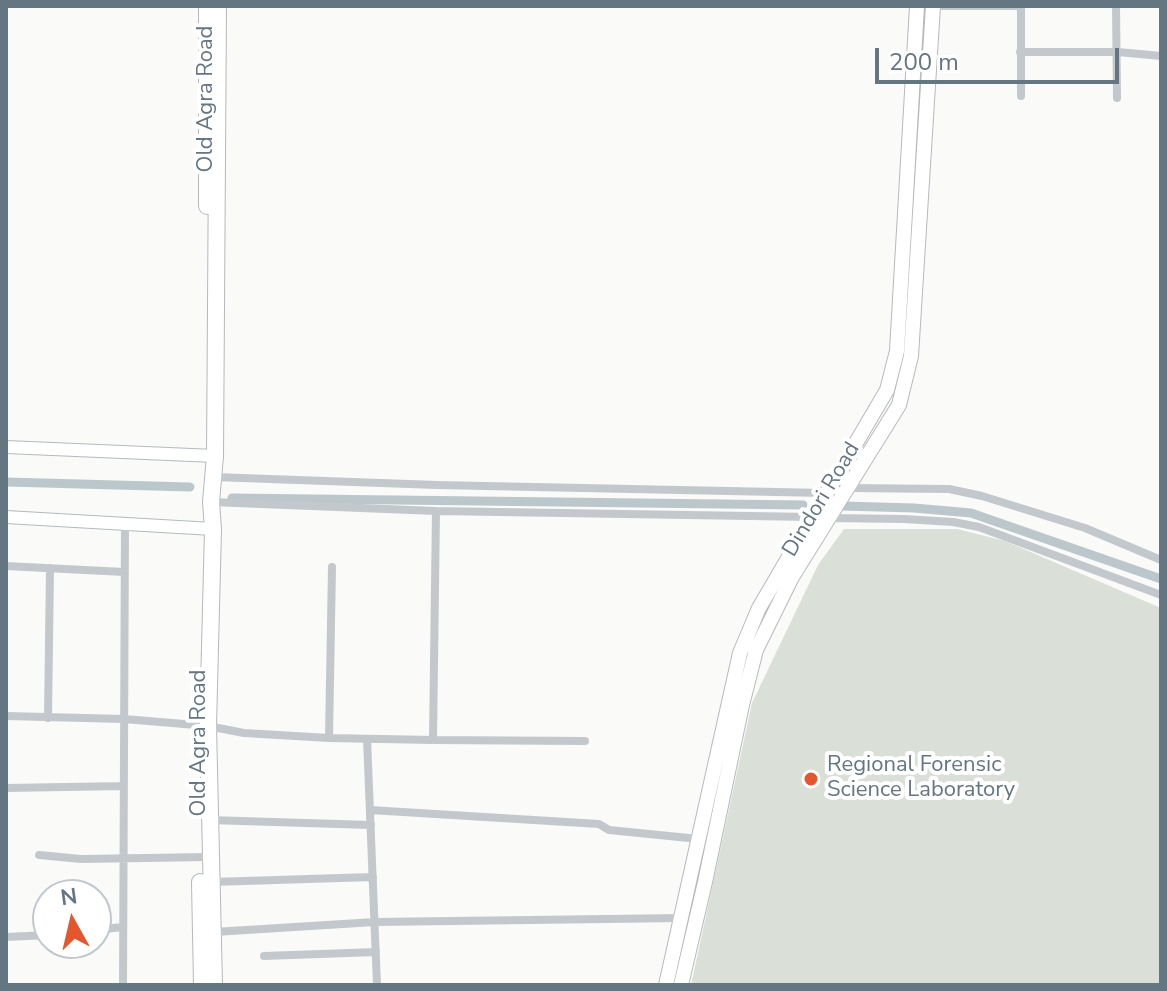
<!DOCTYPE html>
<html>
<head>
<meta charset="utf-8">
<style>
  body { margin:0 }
  #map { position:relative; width:1167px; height:991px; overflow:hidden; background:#fafaf8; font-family:"Nunito Sans",sans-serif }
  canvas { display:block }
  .frame { position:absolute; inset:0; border:8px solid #657683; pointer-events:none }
  .north { position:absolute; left:32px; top:879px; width:80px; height:80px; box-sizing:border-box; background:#fff; border:2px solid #c1c8cd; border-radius:50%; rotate:352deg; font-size:22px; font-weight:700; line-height:32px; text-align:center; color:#657683 }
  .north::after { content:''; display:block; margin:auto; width:28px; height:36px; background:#e4572e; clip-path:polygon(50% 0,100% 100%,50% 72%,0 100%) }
  .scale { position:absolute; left:875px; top:48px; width:244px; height:36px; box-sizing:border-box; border:4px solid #657683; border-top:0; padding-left:10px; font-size:24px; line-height:28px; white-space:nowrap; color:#657683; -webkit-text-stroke:6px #fff; paint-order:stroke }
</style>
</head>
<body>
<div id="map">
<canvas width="1167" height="991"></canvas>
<div class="frame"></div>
<div class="north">N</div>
<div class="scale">200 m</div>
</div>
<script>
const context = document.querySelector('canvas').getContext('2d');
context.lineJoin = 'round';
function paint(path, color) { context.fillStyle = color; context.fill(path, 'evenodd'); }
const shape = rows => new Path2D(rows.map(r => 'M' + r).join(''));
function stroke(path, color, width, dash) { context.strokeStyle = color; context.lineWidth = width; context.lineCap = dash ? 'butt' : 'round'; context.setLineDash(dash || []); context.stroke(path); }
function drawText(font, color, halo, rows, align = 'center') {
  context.font = font + ' "Nunito Sans",sans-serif'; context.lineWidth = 8; context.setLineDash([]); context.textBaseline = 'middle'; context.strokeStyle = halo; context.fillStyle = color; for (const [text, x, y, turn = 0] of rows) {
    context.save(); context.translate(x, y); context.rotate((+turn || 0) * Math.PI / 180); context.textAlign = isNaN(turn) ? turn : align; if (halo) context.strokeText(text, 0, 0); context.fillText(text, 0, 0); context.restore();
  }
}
paint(shape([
  [844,529,957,529,1005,541,1161,608,1161,985,691,985,752,703,818,565]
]), '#dadfd7');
stroke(shape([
  [6,482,190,487],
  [232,498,803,505],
  [843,506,914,508,971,513,1161,579]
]), '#bbc7cb', 9);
const secondary = shape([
  [6,447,215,456],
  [6,517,213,529]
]);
const primary = shape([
  [666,985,740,653,759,608,887,390,897,351,917,6],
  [681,985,705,882,742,705,756,650,792,577,899,405,911,356,933,6]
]);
const highway = shape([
  [207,6,207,206],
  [200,882,202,985],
  [214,985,208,726,213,529,211,502,215,456,218,6]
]);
stroke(secondary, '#b3babf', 14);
stroke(primary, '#b5babe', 16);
stroke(highway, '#b4b9bd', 18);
stroke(shape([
  [933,6,1021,6],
  [1021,6,1021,96],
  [1116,6,1117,98],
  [1020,52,1118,52,1161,56],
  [214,477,437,485,825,493,841,500],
  [848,488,949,489,982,496,1085,528,1161,560],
  [211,502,436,511,813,517],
  [827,518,904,519,953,522,979,527,1161,595],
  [6,566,124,572],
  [6,716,124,719,208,726,244,733,329,738,433,740,436,511],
  [48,718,50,568],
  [329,738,332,567],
  [367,739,377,985],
  [433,740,585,741],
  [6,788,123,786],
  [370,810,599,824,609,830,699,839],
  [209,820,371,825],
  [39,855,81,859,209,857],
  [212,882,373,877],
  [96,930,122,927],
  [214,932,375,922,682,918],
  [6,937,48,935],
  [264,956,376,952],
  [123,985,125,523]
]), '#c3c8cc', 8);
stroke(secondary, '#fff', 12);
stroke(primary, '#fff', 14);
stroke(highway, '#fff', 16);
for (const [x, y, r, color] of [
  [811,779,8,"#e4572e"]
]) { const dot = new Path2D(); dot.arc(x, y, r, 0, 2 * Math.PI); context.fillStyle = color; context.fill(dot); stroke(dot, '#fff', 3); }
drawText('22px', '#657683', '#fff', [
  ["Old Agra Road",207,99,-90],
  ["Dindori Road",822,500,-59],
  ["Old Agra Road",200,743,-90]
]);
drawText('22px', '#657683', '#fff', [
  ["Regional Forensic",827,766],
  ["Science Laboratory",827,791]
], 'left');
</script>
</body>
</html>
